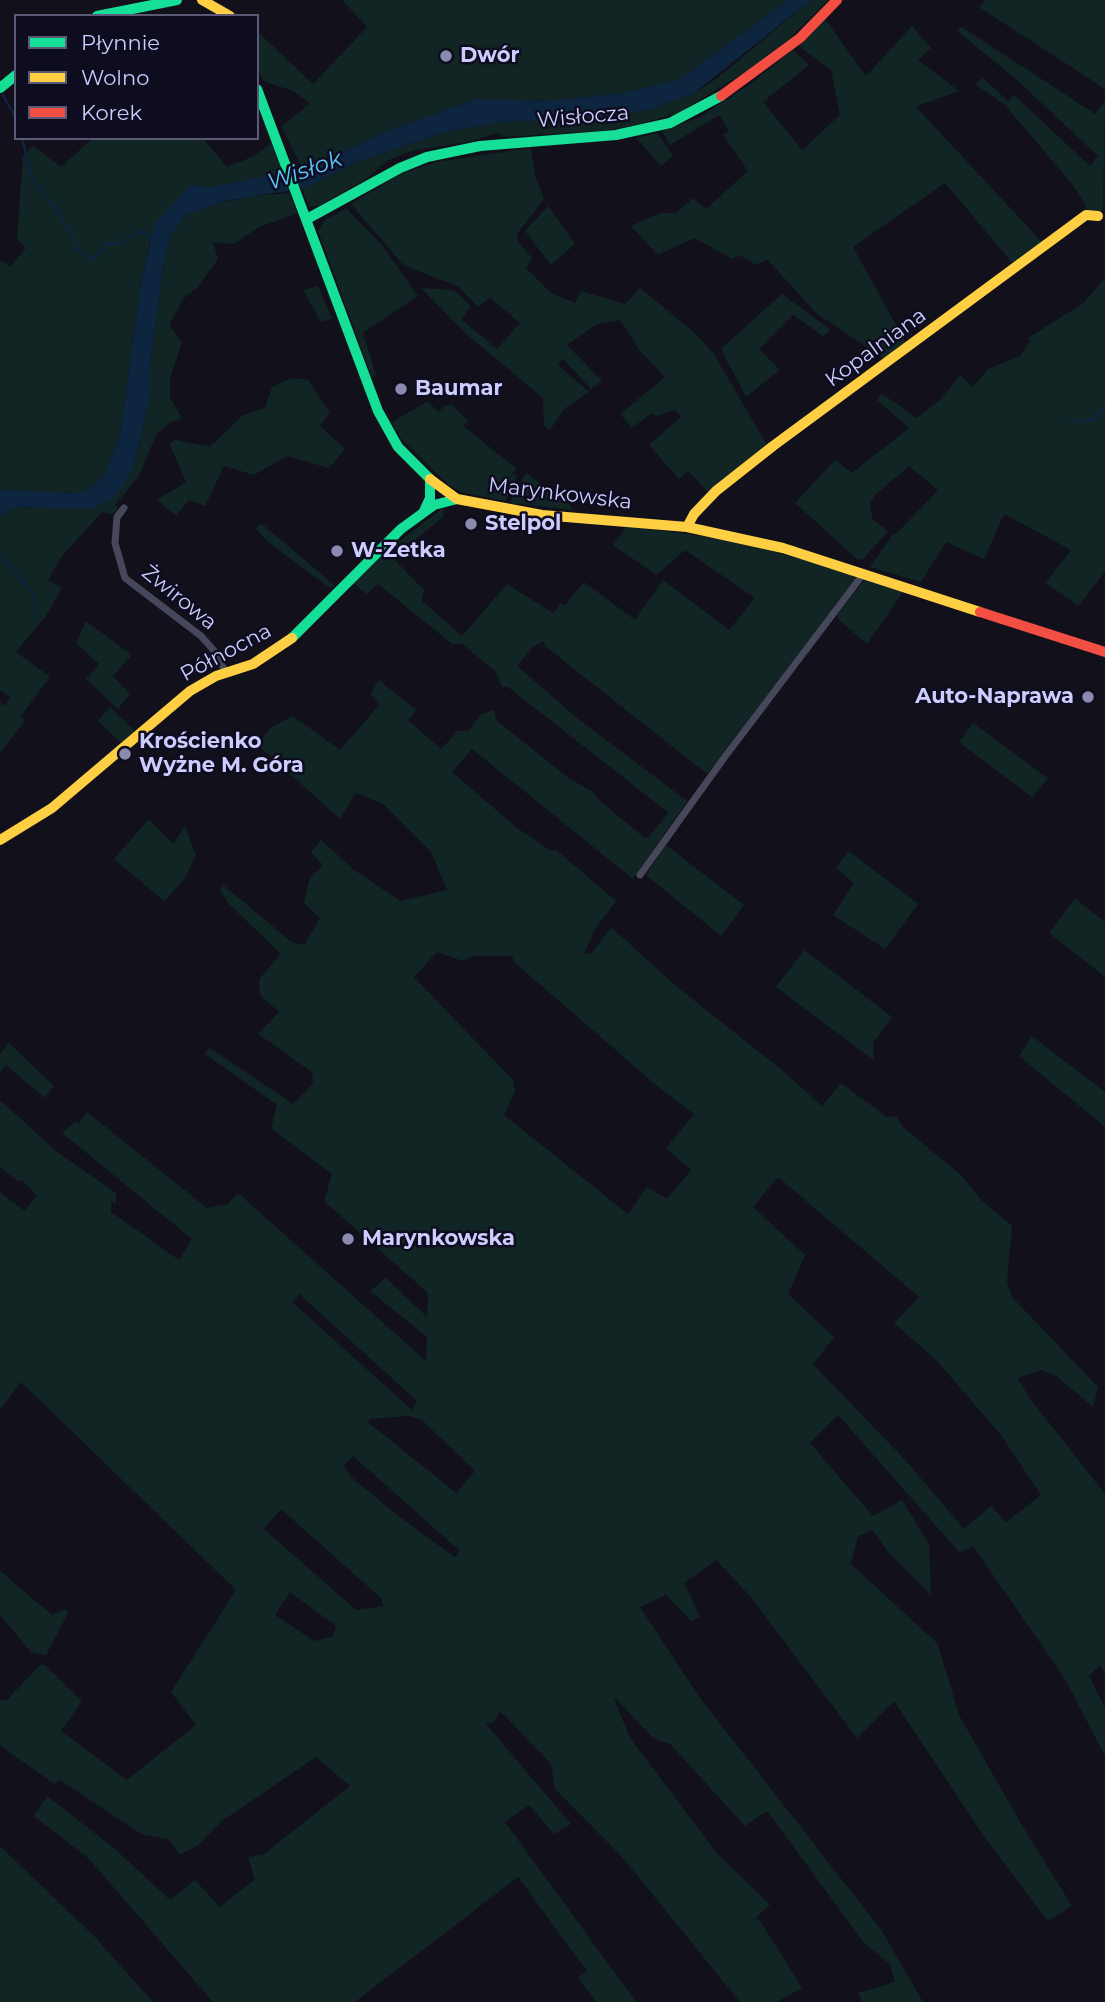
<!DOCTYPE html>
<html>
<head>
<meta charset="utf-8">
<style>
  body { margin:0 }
  #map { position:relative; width:1105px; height:2002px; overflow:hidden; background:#12111b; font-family:Montserrat,sans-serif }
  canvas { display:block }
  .legend { position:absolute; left:14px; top:14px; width:245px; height:126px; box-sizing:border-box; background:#0e0d1f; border:2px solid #5a5978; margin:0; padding:9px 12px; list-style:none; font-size:21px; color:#ccccfe }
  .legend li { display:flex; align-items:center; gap:14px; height:35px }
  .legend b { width:35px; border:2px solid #5a5978 }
</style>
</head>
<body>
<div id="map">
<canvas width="1105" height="2002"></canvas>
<ul class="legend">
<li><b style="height:9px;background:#16e098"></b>Płynnie</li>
<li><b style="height:9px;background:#ffcf43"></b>Wolno</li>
<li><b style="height:9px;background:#f24e42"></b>Korek</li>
</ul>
</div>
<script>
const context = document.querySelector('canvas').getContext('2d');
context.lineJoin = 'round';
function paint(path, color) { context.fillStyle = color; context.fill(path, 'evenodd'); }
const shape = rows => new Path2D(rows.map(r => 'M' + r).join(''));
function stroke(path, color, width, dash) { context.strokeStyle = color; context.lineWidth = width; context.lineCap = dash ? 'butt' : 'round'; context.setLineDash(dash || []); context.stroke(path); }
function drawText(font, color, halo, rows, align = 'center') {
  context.font = font + ' Montserrat,sans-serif'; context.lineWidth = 5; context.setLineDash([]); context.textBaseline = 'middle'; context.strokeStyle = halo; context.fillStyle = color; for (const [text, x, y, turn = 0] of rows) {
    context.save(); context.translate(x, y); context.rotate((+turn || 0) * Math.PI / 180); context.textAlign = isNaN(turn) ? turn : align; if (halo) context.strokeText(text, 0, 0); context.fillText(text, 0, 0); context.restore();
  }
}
paint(shape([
  [342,0,788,0,680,79,623,93,549,101,477,99,405,124,303,169,281,127,310,103,293,91,263,81,257,66,257,31,313,84,367,27],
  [811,0,828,0,789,39,747,71,680,112,637,125,600,131,506,137,496,133,472,141,412,151,388,160,366,179,318,206,309,207,302,189,356,162,445,132,504,122,616,116,651,109,693,94,716,79],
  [986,0,1105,0,1105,89,979,7],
  [825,19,866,76,912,26,931,48,918,60,959,91,917,106,918,109,1042,242,1014,265,945,183,853,247,907,345,886,360,816,313,767,259,757,265,739,255,733,259,694,238,658,255,631,226,661,213,676,213,693,198,706,209,748,171,723,135,729,131,719,115,670,145,662,131,700,117,750,84,793,50,809,65,763,102,802,150,840,115,831,70,799,46],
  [962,27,1095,114,1105,100,1103,211,1086,212,1086,205,1072,184,1005,105,975,84,983,78,1008,101,1014,95,1090,166,1098,156,1017,80,956,30],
  [657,133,673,156,661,166,636,138],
  [93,138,207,138,205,141,227,167,254,156,272,142,283,175,207,188,191,185,151,237,141,283,120,436,103,477,90,488,79,493,0,490,0,260,10,267,26,248,17,239,23,156,33,146,61,167],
  [531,148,535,176,544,199,517,234,517,240,532,258,526,268,551,293,575,303,581,291,625,304,640,288,695,333,714,354,767,445,710,494,688,471,679,479,649,445,681,417,675,410,657,416,652,413,632,428,620,414,665,377,640,351,620,320,597,324,567,345,602,381,591,389,563,359,558,365,589,392,564,409,550,430,544,426,543,398,464,332,421,288,453,290,462,297,471,307,461,319,497,349,520,323,490,298,478,307,459,287,403,265,351,204,401,174,436,162],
  [289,193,297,213,257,228,234,244,213,242,218,259,197,288,183,299,169,325,182,343,170,378,170,398,182,418,169,423,156,435,139,476,115,505,118,508,112,514,102,512,62,556,48,580,62,588,46,616,16,652,50,677,21,716,26,720,0,753,0,702,6,706,10,697,0,690,0,516,13,507,91,509,134,466,150,397,150,366,164,261,171,234,186,215,201,207,253,196],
  [548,206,575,244,551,265,525,231],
  [346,208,382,245,418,296,363,333,376,375,372,378,318,231,325,220],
  [1105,277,1105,572,1078,606,1046,583,1071,550,1004,514,984,559,946,542,921,582,870,567,893,534,895,535,938,490,909,466,875,495,870,503,873,520,888,531,863,559,858,560,795,503,835,460,852,473,909,428,877,400,881,393,917,418,939,401,960,375,973,387,988,369,1020,356,1030,341,1028,338,1085,302],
  [318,286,332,319,321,322,303,290],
  [782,294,831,330,823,336,793,315,759,349,780,370,746,397,721,349],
  [291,378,308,380,330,413,320,426,345,449,329,468,287,456,254,475,224,466,205,506,189,500,176,516,157,500,186,482,169,443,176,440,210,447,243,415,265,408,272,387],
  [428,401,438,412,446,405,452,405,468,421,463,426,517,469,512,473,517,477,505,501,464,493,450,486,401,439,392,422],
  [526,473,571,506,572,510,510,503],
  [444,507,443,517,393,558,424,590,422,601,462,636,507,584,553,613,561,603,565,605,584,582,635,620,663,580,729,630,755,598,685,550,656,575,613,545,627,526,730,540,853,573,856,578,707,774,545,646,544,641,533,647,517,666,582,722,687,801,633,879,472,749,452,772,517,828,551,851,555,849,616,901,595,929,584,954,591,954,611,927,676,986,783,1071,822,1106,841,1083,887,1117,896,1116,903,1127,962,1176,980,1199,1012,1226,1007,1282,1012,1297,1098,1387,1093,1407,1055,1375,1041,1370,1017,1378,1032,1401,1105,1494,1105,1674,1100,1665,1089,1676,1105,1708,1105,1756,1065,1679,973,1546,960,1553,838,1415,810,1443,873,1516,902,1500,929,1544,931,1595,888,1552,873,1530,858,1536,851,1564,937,1643,960,1717,1023,1827,1072,1906,1048,1921,983,1835,894,1701,857,1738,751,1597,716,1560,684,1583,700,1617,691,1621,666,1595,640,1607,700,1698,882,1931,923,2002,862,2002,858,1993,895,1982,890,1964,865,1944,767,1811,745,1826,670,1744,654,1739,613,1696,630,1738,715,1851,770,1905,755,1918,761,1922,802,1988,777,2002,740,2002,622,1857,555,1789,551,1764,500,1711,494,1722,486,1724,571,1824,554,1834,529,1805,505,1822,636,2002,596,2002,578,1978,587,1971,518,1877,355,2002,213,2002,89,1859,34,1816,47,1796,114,1848,170,1900,195,1880,220,1907,255,1879,248,1857,263,1855,350,1786,316,1757,222,1821,198,1845,180,1855,168,1839,141,1834,60,1780,54,1784,0,1745,0,1700,7,1700,40,1665,45,1665,82,1701,61,1731,127,1780,196,1725,171,1692,236,1590,21,1382,0,1410,0,1192,25,1211,37,1195,22,1180,17,1181,0,1167,0,1100,56,1151,116,1193,116,1204,111,1202,111,1212,179,1260,192,1239,62,1133,76,1121,79,1123,87,1112,207,1208,228,1204,238,1193,426,1361,427,1337,370,1291,386,1278,427,1317,428,1293,324,1201,332,1174,271,1128,277,1105,205,1054,209,1047,293,1104,313,1084,312,1072,258,1034,279,1012,260,995,259,979,281,954,229,904,220,890,222,884,293,943,305,944,320,918,304,903,310,878,323,865,311,852,321,840,353,869,400,901,447,890,431,852,383,804,356,793,340,819,258,745,270,728,293,716,340,750,380,704,370,694,379,680,416,710,408,720,441,749,458,731,468,731,480,715,494,710,496,720,567,777,593,792,600,801,646,839,669,813,508,687,502,687,495,671,462,644,452,644,378,584,367,594,353,583,365,568],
  [437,952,463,961,472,956,512,956,514,962,663,1091,694,1114,666,1148,691,1170,667,1199,647,1187,628,1214,504,1115,515,1091,513,1080,414,977],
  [778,1177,919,1297,894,1323,936,1360,1001,1435,1041,1495,1006,1522,991,1506,964,1529,907,1462,813,1364,834,1337,788,1294,805,1255,753,1207],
  [299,1294,417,1401,411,1413,411,1409,292,1302],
  [409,1416,422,1420,475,1471,456,1493,369,1423,368,1419],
  [353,1456,460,1551,455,1557,397,1515,350,1476,344,1465],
  [281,1509,381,1598,383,1606,356,1610,264,1529],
  [290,1592,336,1626,332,1637,314,1641,275,1615],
  [261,523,333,584,334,586,330,588,268,542,256,529],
  [866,578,904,591,867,644,840,621,837,615],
  [86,621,132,655,113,676,130,694,118,709,86,679,99,664,76,643],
  [110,707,135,731,121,743,98,721],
  [973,723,1048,778,1032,797,959,742],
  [149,819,173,844,185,826,196,855,184,880,164,901,114,859],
  [666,845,744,905,721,936,646,875],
  [849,851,918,904,885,949,833,915,854,883,836,868],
  [1075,898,1105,922,1105,977,1049,933],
  [804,950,892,1017,873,1043,874,1060,776,987],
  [1032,1036,1105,1092,1105,1127,1019,1056],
  [9,1043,54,1086,45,1098,6,1065,0,1073,0,1054],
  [0,1571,52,1615,66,1609,68,1613,46,1655,31,1652,0,1615],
  [0,1846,94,1936,153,2002,0,2002]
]), '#102524');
paint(shape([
  [788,0,811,0,693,94,651,109,616,116,504,122,445,132,356,162,305,188,225,201,186,215,171,234,164,261,150,366,150,397,134,466,124,484,112,499,91,509,13,507,0,516,0,490,79,493,90,488,103,477,120,436,141,283,155,223,191,185,207,188,303,169,405,124,477,99,549,101,623,93,680,79]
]), '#0d253e');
stroke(shape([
  [3,95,16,118],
  [22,138,32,179,59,213,66,229,74,234,76,249,93,260,107,244,120,243,141,231,152,239],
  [1070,422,1095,419,1105,406],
  [0,555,34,594,36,621]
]), '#0d253e', 2.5);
stroke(shape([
  [124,508,117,517,115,543,125,578,201,636,216,653,226,673],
  [640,875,724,758,864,573]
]), '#46475b', 7);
stroke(shape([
  [97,16,177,0],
  [0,88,16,75],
  [257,89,378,411,398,447,430,479],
  [307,219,400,168,427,157,480,146,616,135,670,123,721,96],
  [424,511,430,498,430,479],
  [292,638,401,529,434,505,457,499]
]), '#16e098', 10);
stroke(shape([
  [202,0,230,16],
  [430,479,457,499,542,515,687,527,783,548,980,612],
  [687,527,694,514,716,491,773,446,1086,215,1098,216],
  [0,840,52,808,190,691,216,676,253,664,292,638]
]), '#ffcf43', 10);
stroke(shape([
  [721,96,800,38,837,0],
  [980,612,1105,652]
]), '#f24e42', 10);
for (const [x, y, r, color] of [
  [446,56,7,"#8b8baf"],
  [401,389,7,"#8b8baf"],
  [471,524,7,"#8b8baf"],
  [337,551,7,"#8b8baf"],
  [1088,697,7,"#8b8baf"],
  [125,754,7,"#8b8baf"],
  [348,1239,7,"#8b8baf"]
]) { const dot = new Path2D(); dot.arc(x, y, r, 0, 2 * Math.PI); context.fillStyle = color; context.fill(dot); stroke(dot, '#0e0d1f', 2.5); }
drawText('bold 21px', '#ccccfe', '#0e0d1f', [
  ["Dwór",460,56],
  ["Baumar",415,389],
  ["Stelpol",485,524],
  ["W-Zetka",351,551],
  ["Auto-Naprawa",1074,697,"right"],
  ["Krościenko",139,742],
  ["Wyżne M. Góra",139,766],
  ["Marynkowska",362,1239]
], 'left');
drawText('21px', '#ccccfe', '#0e0d1f', [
  ["Wisłocza",583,117,-5],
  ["Kopalniana",876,348,-36],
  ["Marynkowska",560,494,7],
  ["Żwirowa",179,598,39],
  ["Północna",226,653,-28]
]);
drawText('italic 23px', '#5dc3fa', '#0e0d1f', [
  ["Wisłok",305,171,-19]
]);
</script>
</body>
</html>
